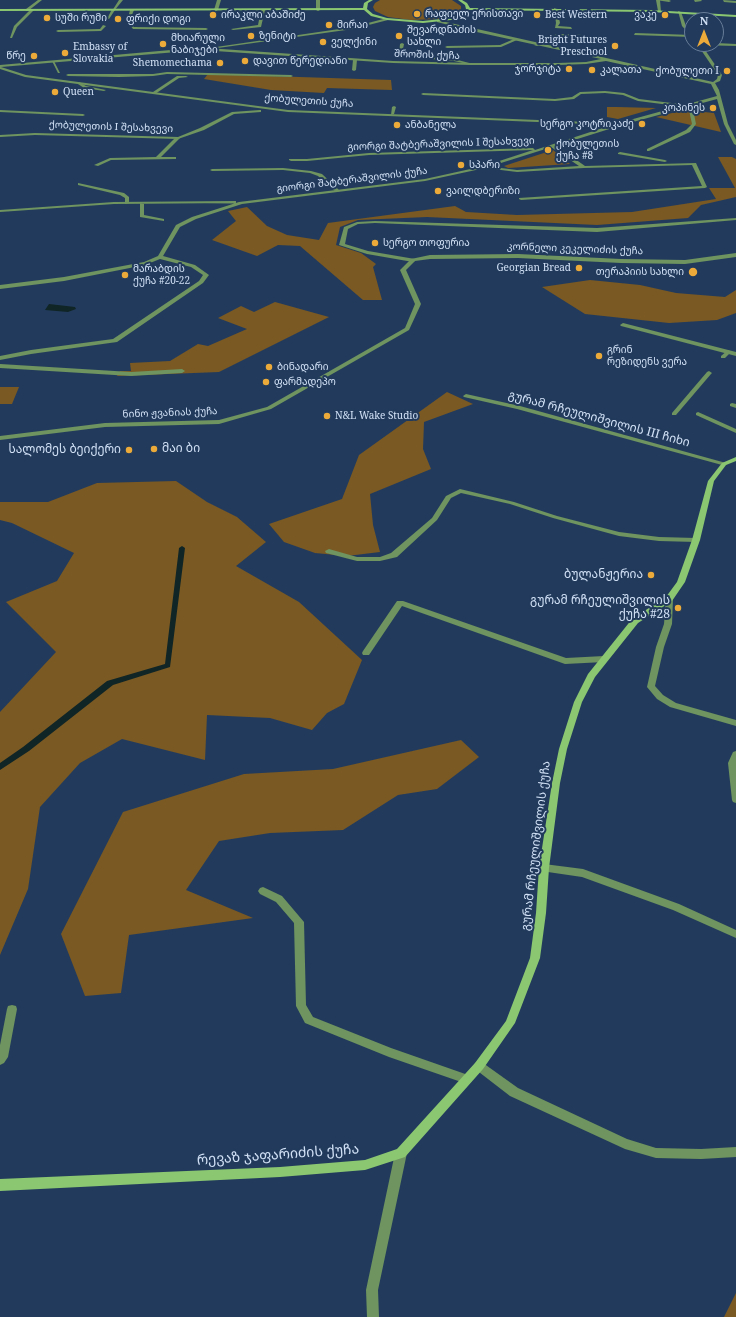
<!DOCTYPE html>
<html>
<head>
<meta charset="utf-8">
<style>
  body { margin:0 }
  #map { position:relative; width:736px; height:1317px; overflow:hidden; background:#223b5c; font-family:"Noto Serif",serif }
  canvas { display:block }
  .north { position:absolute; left:684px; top:12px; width:40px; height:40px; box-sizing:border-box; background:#223b5c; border:1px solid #687d99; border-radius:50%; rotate:0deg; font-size:11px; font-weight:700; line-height:16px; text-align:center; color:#d1e0f5 }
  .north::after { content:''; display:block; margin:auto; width:14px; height:18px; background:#ebaa39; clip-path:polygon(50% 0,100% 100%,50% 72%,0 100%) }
</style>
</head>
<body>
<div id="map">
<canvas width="736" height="1317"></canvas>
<div class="north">N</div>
</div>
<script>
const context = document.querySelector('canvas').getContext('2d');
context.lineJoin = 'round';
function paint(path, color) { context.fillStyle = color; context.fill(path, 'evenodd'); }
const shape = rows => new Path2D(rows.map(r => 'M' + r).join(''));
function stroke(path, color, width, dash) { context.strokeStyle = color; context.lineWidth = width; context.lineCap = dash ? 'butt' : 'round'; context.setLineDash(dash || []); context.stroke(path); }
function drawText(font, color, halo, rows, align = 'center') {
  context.font = font + ' "Noto Serif","Noto Sans Georgian",serif'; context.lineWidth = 4; context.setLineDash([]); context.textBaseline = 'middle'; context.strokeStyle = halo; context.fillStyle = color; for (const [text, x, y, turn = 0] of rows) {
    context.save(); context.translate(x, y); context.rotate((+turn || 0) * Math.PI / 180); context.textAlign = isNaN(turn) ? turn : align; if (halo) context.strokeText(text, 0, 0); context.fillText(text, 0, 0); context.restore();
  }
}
paint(shape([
  [380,0,452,0,461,6,461,10,456,14,448,17,437,19,411,20,388,17,375,11,373,7,375,3],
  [208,74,391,80,392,90,327,88,324,93,271,90,204,79],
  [607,107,617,107,656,108,618,119,607,117],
  [684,110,714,113,721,132,656,117],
  [553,150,570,164,508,168,504,166],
  [718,157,732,157,736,159,736,197,701,205,688,218,597,225,427,217,358,220,340,227,336,245,361,253,376,264,373,267,382,300,363,300,300,246,278,245,257,256,212,240,236,221,228,211,247,207,267,226,287,235,319,240,328,223,455,206,466,212,517,215,632,212,716,199,709,188,735,188],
  [590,280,640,285,676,293,725,297,736,290,736,313,717,320,669,323,585,314,542,287],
  [275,302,329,317,219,372,117,376,120,371,131,371,130,363,170,361,198,344,208,346,247,329,218,318,241,306,254,312],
  [0,387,19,387,12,404,0,404],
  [447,392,473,404,424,422,423,449,431,469,370,494,373,525,380,552,347,556,315,553,284,542,269,524,342,499,359,455],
  [176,481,207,502,237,517,266,542,236,566,299,602,362,660,344,704,327,713,312,730,270,718,207,715,205,760,122,739,80,763,40,807,28,889,0,955,0,712,56,652,6,602,57,581,74,553,12,523,0,520,0,502,48,502,97,483],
  [461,740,479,757,437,789,398,795,343,830,270,833,219,841,186,890,253,918,129,935,121,993,85,996,61,934,123,812,244,774,333,769],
  [736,1293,736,1317,724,1317]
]), '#7a5923');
paint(shape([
  [49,304,75,307,76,309,68,312,45,310]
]), '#102525');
paint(shape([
  [182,546,185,548,170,667,113,685,29,751,0,770,0,763,23,747,107,681,165,664,179,548,182,546]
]), '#102525');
paint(shape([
  [38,0,42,0,28,11,26,11,26,9,38,0],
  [217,0,221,0,218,10,216,11,214,10,217,0],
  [316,0,320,0,320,10,318,11,316,10,316,0],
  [656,0,669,0,671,1,669,2,656,0],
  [694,0,701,0,702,1,695,2,694,0],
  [723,0,736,1,736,3,724,2,723,0],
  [554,8,557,9,560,23,558,26,571,27,572,29,555,28,556,23,554,8],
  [31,9,34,10,17,27,12,38,10,38,14,26,31,9],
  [112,9,115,10,109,19,107,19,112,9],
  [132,9,134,10,131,17,128,18,130,10,132,9],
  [263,9,265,10,261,27,233,30,231,29,258,25,261,10,263,9],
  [132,24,134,27,206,28,208,29,206,30,133,29,130,25,132,24],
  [103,25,106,26,101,31,58,32,56,31,58,30,100,29,103,25],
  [635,33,692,35,692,37,634,35,635,33],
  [557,34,582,35,584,36,582,37,558,36,537,46,534,45,557,34],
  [514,39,517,40,501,47,447,48,445,47,447,46,500,45,514,39],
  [402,43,404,44,402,54,454,59,473,64,471,65,454,61,399,56,400,44,402,43],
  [716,43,736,44,736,46,699,45,697,44,716,43],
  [355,59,357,60,356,70,354,71,352,70,353,60,355,59],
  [52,61,54,61,60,73,58,73,52,61],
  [167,72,291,75,293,76,291,77,167,74,153,76,119,77,68,76,66,75,68,74,153,74,167,72],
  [177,76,186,76,188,77,179,78,155,94,153,94,153,92,177,76],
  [79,82,86,86,106,90,104,91,84,88,78,84,79,82],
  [605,91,624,93,639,99,688,105,693,109,696,124,690,132,649,151,647,151,647,149,686,130,692,124,689,110,686,107,638,101,623,95,605,93,581,94,574,99,555,101,423,95,421,94,423,93,555,99,572,97,580,92,605,91],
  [394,106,396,107,394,114,391,115,392,107,394,106],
  [176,137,180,138,161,157,176,157,176,159,111,160,98,166,94,165,110,158,156,157,176,137],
  [551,145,555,145,585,166,696,163,707,187,705,188,521,200,519,199,519,198,702,186,692,165,584,168,517,172,485,168,483,167,485,166,517,170,579,166,551,147,551,145],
  [620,152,665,160,667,161,665,162,618,154,618,153,620,152],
  [283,168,311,171,322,174,340,191,336,192,318,176,310,173,283,170,212,171,210,170,212,169,283,168],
  [78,183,124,193,129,197,129,203,125,204,125,198,120,195,78,185,78,183],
  [140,203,144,204,144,215,164,219,164,221,140,217,140,203],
  [736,218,736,220,597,232,375,223,358,224,348,229,345,244,368,251,415,259,415,261,413,262,367,254,339,245,344,227,357,222,375,221,597,228,736,218],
  [728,350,730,351,730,353,725,358,721,358,721,356,728,350],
  [709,371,712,373,711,374,676,415,672,415,672,413,707,372,709,371],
  [466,394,520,406,726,463,727,464,724,466,722,465,517,409,464,397,463,396,466,394],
  [732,403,736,404,736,408,730,406,730,404,732,403],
  [698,412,736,429,736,433,696,415,696,413,698,412],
  [460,489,514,502,557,516,619,532,659,537,696,538,700,540,696,542,659,541,619,536,553,518,510,504,461,493,451,498,437,520,397,557,380,561,357,561,326,553,325,551,329,549,357,557,380,557,391,553,432,518,446,496,460,489],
  [666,597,669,597,673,599,672,624,664,647,655,686,663,695,676,703,736,720,736,726,670,707,657,699,647,687,656,647,664,624,666,597],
  [397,601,403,601,566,658,604,656,608,659,604,662,565,664,402,606,369,655,363,655,362,653,363,651,397,601],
  [736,751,736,803,733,802,732,800,728,763,733,752,736,751],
  [544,864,583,869,679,904,736,930,736,938,673,910,582,877,541,871,539,868,541,865,544,864],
  [263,887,282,896,304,922,306,1005,313,1017,391,1048,471,1076,472,1079,471,1082,467,1084,389,1057,305,1023,296,1006,294,923,276,902,260,894,258,891,260,888,263,887],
  [12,1005,16,1006,17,1009,8,1057,4,1063,0,1065,0,1045,7,1009,8,1006,12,1005],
  [479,1061,483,1063,518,1088,627,1139,656,1148,701,1149,736,1147,736,1157,701,1159,656,1158,625,1149,510,1096,475,1069,474,1066,475,1063,479,1061],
  [401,1148,405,1149,407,1153,378,1290,379,1317,367,1317,366,1290,395,1153,397,1149,401,1148]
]), '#6f945f');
paint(shape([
  [119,0,123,0,114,11,112,11,119,0],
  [656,0,660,0,661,12,658,11,656,0],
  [678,11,681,12,686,26,692,34,692,37,682,26,678,11],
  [387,18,388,20,353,29,218,48,216,47,353,27,387,18],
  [437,20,713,82,717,79,718,75,697,44,701,44,722,75,720,81,715,83,719,90,728,124,736,140,736,145,734,144,724,124,717,99,622,125,485,168,425,181,242,204,196,219,180,227,163,256,195,265,209,275,203,283,117,342,31,354,0,360,0,356,31,350,113,339,199,281,203,275,191,267,160,259,145,265,64,281,0,289,0,285,64,277,144,262,158,256,176,225,192,217,239,202,425,179,484,166,533,150,369,155,307,161,291,161,289,160,289,159,307,159,369,153,533,148,535,150,612,125,288,112,25,77,0,69,0,65,205,47,207,48,393,61,471,63,558,63,586,62,601,59,472,31,437,22,437,20],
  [200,50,393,63,471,65,558,65,586,64,606,61,711,84,717,96,615,124,613,123,288,110,26,75,1,67,200,50],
  [0,110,83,114,85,115,83,116,0,112,0,110],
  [260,110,261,110,261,112,234,114,204,130,178,139,35,135,0,137,0,135,35,133,178,137,200,128,232,112,260,110],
  [234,201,236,201,236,203,114,204,0,212,0,210,114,202,234,201],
  [736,253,736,257,685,264,621,263,518,258,430,259,415,261,406,270,421,304,409,330,271,409,219,424,105,427,0,440,0,436,105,423,219,420,267,407,405,328,415,304,400,270,411,259,430,255,518,254,621,259,685,260,736,253],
  [623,323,736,352,736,356,621,326,620,325,623,323],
  [0,364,131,372,182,369,185,371,182,373,131,376,0,368,0,364]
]), '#6f945f');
paint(shape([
  [369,0,373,0,368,3,367,9,373,14,387,18,423,21,450,18,458,15,466,9,465,5,458,0,462,0,467,3,470,8,651,10,736,15,736,17,651,12,469,10,460,17,451,20,423,23,387,20,371,16,364,10,0,11,0,9,363,8,364,3,369,0],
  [736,457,736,461,726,465,714,481,700,540,685,582,672,601,638,623,595,677,582,702,567,749,560,783,549,868,546,913,540,958,515,1023,483,1069,405,1157,365,1170,280,1177,0,1191,0,1179,280,1167,365,1160,397,1149,475,1063,506,1021,530,958,536,913,539,868,552,783,559,749,574,702,588,674,632,619,666,597,677,582,692,540,708,481,722,463,736,457]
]), '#8bc771');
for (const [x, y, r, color] of [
  [417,14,4,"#ebaa39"],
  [213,15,4,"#ebaa39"],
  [537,15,4,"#ebaa39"],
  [665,15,4,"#ebaa39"],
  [47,18,4,"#ebaa39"],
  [118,19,4,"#ebaa39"],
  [329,25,4,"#ebaa39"],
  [251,36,4,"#ebaa39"],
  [399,36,4,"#ebaa39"],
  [323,42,4,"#ebaa39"],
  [163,44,4,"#ebaa39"],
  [615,46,4,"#ebaa39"],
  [65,53,4,"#ebaa39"],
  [34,56,4,"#ebaa39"],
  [245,61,4,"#ebaa39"],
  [220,63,4,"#ebaa39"],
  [569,69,4,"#ebaa39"],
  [592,70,4,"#ebaa39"],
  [727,71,4,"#ebaa39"],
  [55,92,4,"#ebaa39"],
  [713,108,4,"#ebaa39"],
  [642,124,4,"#ebaa39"],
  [397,125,4,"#ebaa39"],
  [548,150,4,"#ebaa39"],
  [461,165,4,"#ebaa39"],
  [438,191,4,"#ebaa39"],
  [375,243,4,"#ebaa39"],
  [579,268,4,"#ebaa39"],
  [693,272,5,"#ebaa39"],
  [125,275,4,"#ebaa39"],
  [599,356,4,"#ebaa39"],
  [269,367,4,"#ebaa39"],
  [266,382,4,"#ebaa39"],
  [327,416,4,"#ebaa39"],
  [154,449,4,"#ebaa39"],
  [129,450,4,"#ebaa39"],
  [651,575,4,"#ebaa39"],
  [678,608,4,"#ebaa39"]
]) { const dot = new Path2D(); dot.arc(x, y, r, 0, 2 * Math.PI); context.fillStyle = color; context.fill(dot); stroke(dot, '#223b5c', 1.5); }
drawText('10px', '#d1e0f5', '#223b5c', [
  ["რაფიელ ერისთავი",425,14],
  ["ირაკლი აბაშიძე",221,15],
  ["Best Western",545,15],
  ["ვაკე",657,15,"right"],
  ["სუში რუმი",55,18],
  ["ფრიქი დოგი",126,19],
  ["მირაი",337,25],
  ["შევარდნაძის",407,30],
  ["სახლი",407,42],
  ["ზენიტი",259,36],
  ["მხიარული",171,38],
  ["ნაბიჯები",171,50],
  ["Bright Futures",607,40,"right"],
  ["Preschool",607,52,"right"],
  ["ველქინი",331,42],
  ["Embassy of",73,47],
  ["Slovakia",73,59],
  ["წრე",26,56,"right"],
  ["დავით წერედიანი",253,61],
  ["Shemomechama",212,63,"right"],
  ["ჯორჯიტა",561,69,"right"],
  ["კალათა",600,70],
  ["ქობულეთი I",719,71,"right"],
  ["Queen",63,92],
  ["კოპინეს",705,108,"right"],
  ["სერგო კოტრიკაძე",634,124,"right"],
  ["ანბანელა",405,125],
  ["ქობულეთის",556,144],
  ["ქუჩა #8",556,156],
  ["სპარი",469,165],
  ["ვაილდბერიზი",446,191],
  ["სერგო თოფურია",383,243],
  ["Georgian Bread",571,268,"right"],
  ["მარაბდის",133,269],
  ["ქუჩა #20-22",133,281],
  ["თერაპიის სახლი",684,272,"right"],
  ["გრინ",607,350],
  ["რეზიდენს ვერა",607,362],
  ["ბინადარი",277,367],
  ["ფარმადეპო",274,382],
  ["N&L Wake Studio",335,416]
], 'left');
drawText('10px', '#d1e0f5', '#223b5c', [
  ["შროშის ქუჩა",427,55,2],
  ["ქობულეთის ქუჩა",309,101,4],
  ["ქობულეთის I შესახვევი",111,127,2],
  ["გიორგი შატბერაშვილის I შესახვევი",441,144,-2],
  ["გიორგი შატბერაშვილის ქუჩა",352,180,-7],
  ["კორნელი კეკელიძის ქუჩა",575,249,2],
  ["ნინო ჟვანიას ქუჩა",170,413,-2]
]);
drawText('12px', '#d1e0f5', '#223b5c', [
  ["გურამ რჩეულიშვილის III ჩიხი",599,419,15],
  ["გურამ რჩეულიშვილის ქუჩა",536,846,-83]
]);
drawText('12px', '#d1e0f5', '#223b5c', [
  ["მაი ბი",162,449,"left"],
  ["სალომეს ბეიქერი",121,450],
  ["ბულანჟერია",643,575],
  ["გურამ რჩეულიშვილის",670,601],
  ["ქუჩა #28",670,615]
], 'right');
drawText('14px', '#d1e0f5', '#223b5c', [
  ["რევაზ ჯაფარიძის ქუჩა",278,1155,-4]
]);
</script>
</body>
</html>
